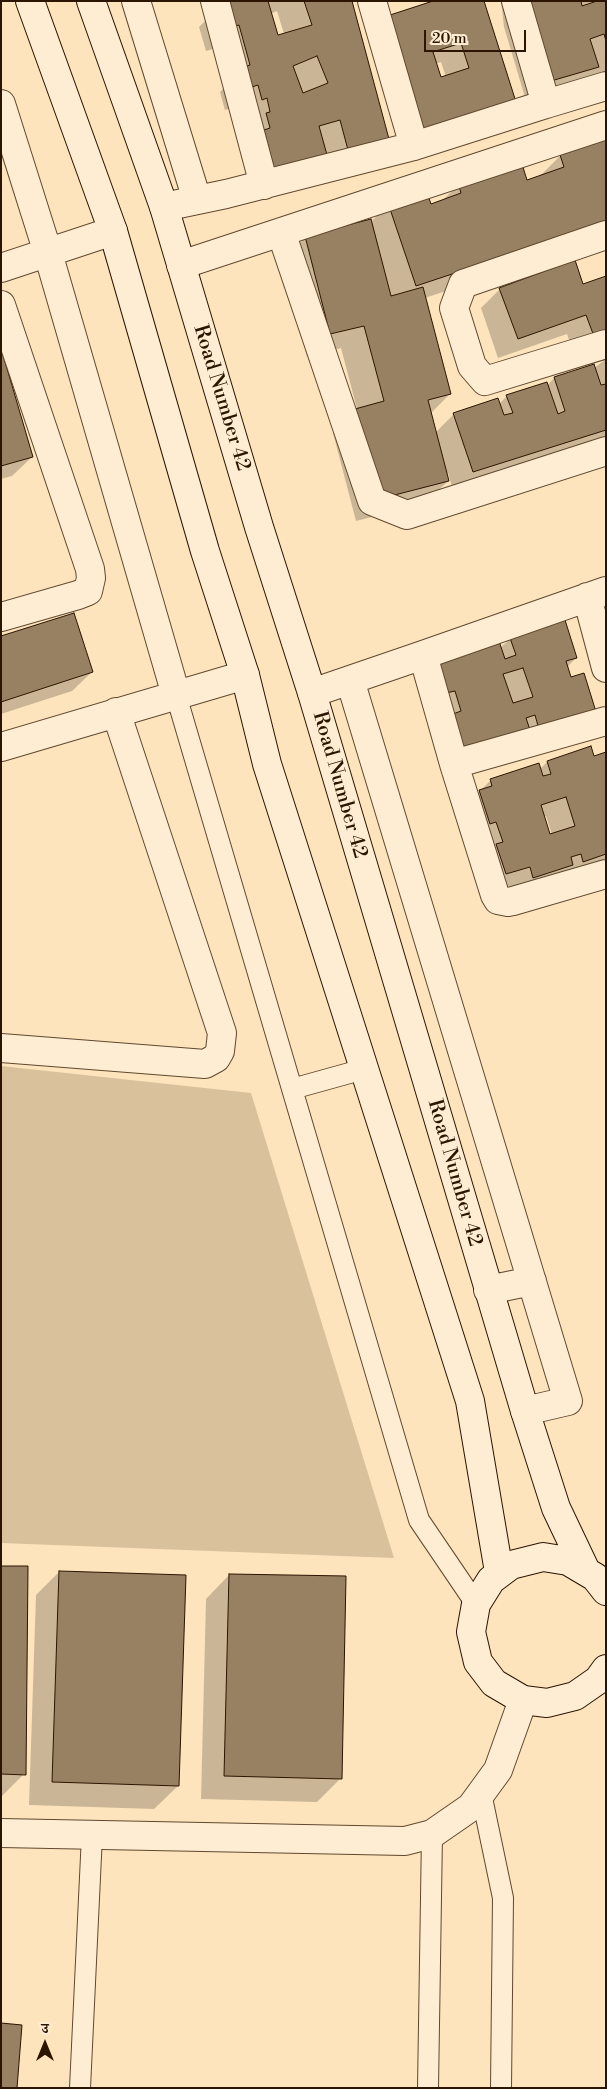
<!DOCTYPE html>
<html>
<head>
<meta charset="utf-8">
<style>
  body { margin:0 }
  #map { position:relative; width:607px; height:2089px; overflow:hidden; background:#fde4bc; font-family:"Libre Bodoni","Noto Serif Devanagari",serif }
  canvas { display:block }
  .frame { position:absolute; inset:0; border:2px solid #2b1400; pointer-events:none }
  .north { position:absolute; left:20px; top:2019px; width:50px; height:50px; -webkit-text-stroke:4px #feedd3; paint-order:stroke; rotate:0deg; font-size:14px; font-weight:700; line-height:20px; text-align:center; color:#2b1400 }
  .north::after { content:''; display:block; margin:auto; width:18px; height:22px; background:#2b1400; clip-path:polygon(50% 0,100% 100%,50% 72%,0 100%) }
  .scale { position:absolute; left:424px; top:30px; width:102px; height:22px; box-sizing:border-box; border:2px solid #2b1400; border-top:0; padding-left:6px; font-size:15px; line-height:18px; white-space:nowrap; color:#2b1400; -webkit-text-stroke:4px #feedd3; paint-order:stroke }
</style>
</head>
<body>
<div id="map">
<canvas width="607" height="2089"></canvas>
<div class="frame"></div>
<div class="north">उ</div>
<div class="scale">20 m</div>
</div>
<script>
const context = document.querySelector('canvas').getContext('2d');
context.lineJoin = 'round';
function paint(path, color) { context.fillStyle = color; context.fill(path, 'evenodd'); }
const shape = rows => new Path2D(rows.map(r => 'M' + r).join(''));
function stroke(path, color, width, dash) { context.strokeStyle = color; context.lineWidth = width; context.lineCap = dash ? 'butt' : 'round'; context.setLineDash(dash || []); context.stroke(path); }
function drawText(font, color, halo, rows, align = 'center') {
  context.font = font + ' "Libre Bodoni",serif'; context.lineWidth = 4.5; context.setLineDash([]); context.textBaseline = 'middle'; context.strokeStyle = halo; context.fillStyle = color; for (const [text, x, y, turn = 0] of rows) {
    context.save(); context.translate(x, y); context.rotate((+turn || 0) * Math.PI / 180); context.textAlign = isNaN(turn) ? turn : align; if (halo) context.strokeText(text, 0, 0); context.fillText(text, 0, 0); context.restore();
  }
}
paint(shape([
  [1,1066,251,1093,394,1558,1,1543]
]), '#d9c19c');
paint(shape([
  [207,1,351,1,388,138,251,192,241,154,246,149,235,107,225,110,220,92,226,86,216,48,206,51,199,27,205,21,202,9,208,4],
  [277,11,284,34,277,36,270,14],
  [438,1,515,102,404,150],
  [441,62,446,77,440,79,435,64],
  [501,1,606,1,606,78,589,83,587,77,574,90,527,104,504,27],
  [560,156,606,237,425,298,450,394,430,414,435,433,454,414,499,404,507,396,547,386,554,378,593,366,594,368,606,359,606,452,453,490,448,473,446,473,448,481,424,504,356,521,333,433,357,409,341,348,307,357,282,261,305,238,371,222,388,204,430,205,441,202,459,184,526,181,539,177],
  [582,285,606,347,575,357,567,334,498,358,481,308,500,289],
  [1,352,32,457,12,476,1,479],
  [1,637,92,672,72,691,1,714],
  [510,639,576,658,567,667,576,734,447,776,416,681,500,648],
  [590,748,593,757,606,753,606,861,597,869,514,897,510,886,487,893,460,811,491,780,540,769,547,762],
  [546,816,552,835,549,836,543,817],
  [1,1567,24,1774,1,1797],
  [59,1572,178,1786,154,1809,29,1805,36,1595],
  [229,1575,340,1779,317,1802,201,1799,206,1599]
]), '#0003');
const building = shape([
  [226,1,268,1,278,35,312,25,304,1,352,1,389,139,348,150,340,120,319,126,327,155,274,169,264,130,270,128,266,113,270,112,267,98,262,100,258,85,249,88,243,67,250,65,239,25,229,28,226,1],
  [317,56,328,83,303,93,293,66,317,56],
  [433,1,484,1,516,102,423,131,387,16,433,1],
  [461,43,469,68,441,77,433,52,461,43],
  [526,1,581,1,582,6,597,1,606,1,606,41,604,34,590,39,599,67,551,81,526,1],
  [606,139,606,223,416,286,388,203,426,190,431,204,461,193,458,183,521,161,527,180,564,167,560,155,606,139],
  [371,219,391,296,423,287,451,394,428,400,449,481,379,499,355,409,384,401,364,326,330,334,305,236,371,219],
  [575,260,583,284,606,276,606,335,595,339,586,315,518,339,499,288,575,260],
  [1,348,33,457,1,466,1,348],
  [594,364,601,385,606,384,606,430,473,472,453,413,498,398,504,415,513,413,506,395,547,382,558,414,565,411,554,377,594,364],
  [74,613,93,672,1,702,1,636,74,613],
  [565,620,577,658,566,661,571,677,584,673,597,715,540,733,535,715,526,718,532,736,466,757,453,714,461,711,455,691,446,693,435,660,498,638,505,659,516,655,510,638,565,620],
  [523,668,533,697,513,703,503,674,523,668],
  [591,746,594,756,606,752,606,854,583,862,581,854,571,857,573,865,533,878,530,867,506,874,496,844,503,842,496,822,490,824,479,790,492,786,490,779,539,763,543,776,551,774,547,761,591,746],
  [566,797,575,826,550,834,541,805,566,797],
  [1,1566,28,1566,26,1775,1,1774,1,1566],
  [59,1571,186,1575,179,1786,52,1782,59,1571],
  [229,1574,346,1576,342,1779,224,1776,229,1574],
  [1,2023,22,2025,17,2088,1,2088,1,2023]
]);
paint(building, '#988062');
stroke(building, '#2b1400', 1);
const service = shape([
  [176,695,419,1520,476,1604],
  [292,1089,364,1069],
  [481,1793,503,1898,501,2088],
  [80,2088,92,1835],
  [428,2088,432,1834]
]);
const minor = shape([
  [136,1,197,200],
  [215,1,264,185],
  [372,1,414,146],
  [1,104,48,253,176,695],
  [546,104,606,86],
  [164,207,226,194,414,146,546,104,516,1],
  [281,232,372,501,407,515,606,451],
  [606,235,463,284,454,308,472,366,485,381,606,344],
  [181,265,606,125],
  [1,268,113,231],
  [1,305,90,569,91,578,88,591,78,595,1,617],
  [606,591,423,655,454,764,495,895,498,900,508,902,513,901,606,874],
  [587,597,606,668],
  [350,680,568,1401,525,1411],
  [312,693,423,655],
  [1,747,245,675],
  [454,764,606,721],
  [1,1048,205,1064,216,1058,220,1051,222,1033,116,712],
  [488,1290,532,1281]
]);
const tertiary = shape([
  [1,1833,405,1841,432,1834,471,1807,498,1770,523,1700]
]);
const secondary = shape([
  [30,1,113,231,205,551,245,675,267,764,470,1401,499,1572],
  [91,1,164,207,259,527,312,693,525,1411,556,1508,585,1569],
  [606,1591,595,1577,568,1561,543,1557,511,1565,491,1580,476,1604,471,1632,478,1662,494,1683,523,1700,547,1703,575,1696,598,1680,606,1669]
]);
stroke(service, '#60482f', 22);
stroke(minor, '#60482f', 30);
stroke(tertiary, '#60482f', 30);
stroke(secondary, '#2b1400', 30);
stroke(service, '#feedd3', 20);
stroke(minor, '#feedd3', 28);
stroke(tertiary, '#feedd3', 28);
stroke(secondary, '#feedd3', 28);
drawText('20px', '#2b1400', '#feedd3', [
  ["Road Number 42",221,398,73],
  ["Road Number 42",339,785,74],
  ["Road Number 42",454,1173,74]
]);
</script>
</body>
</html>
